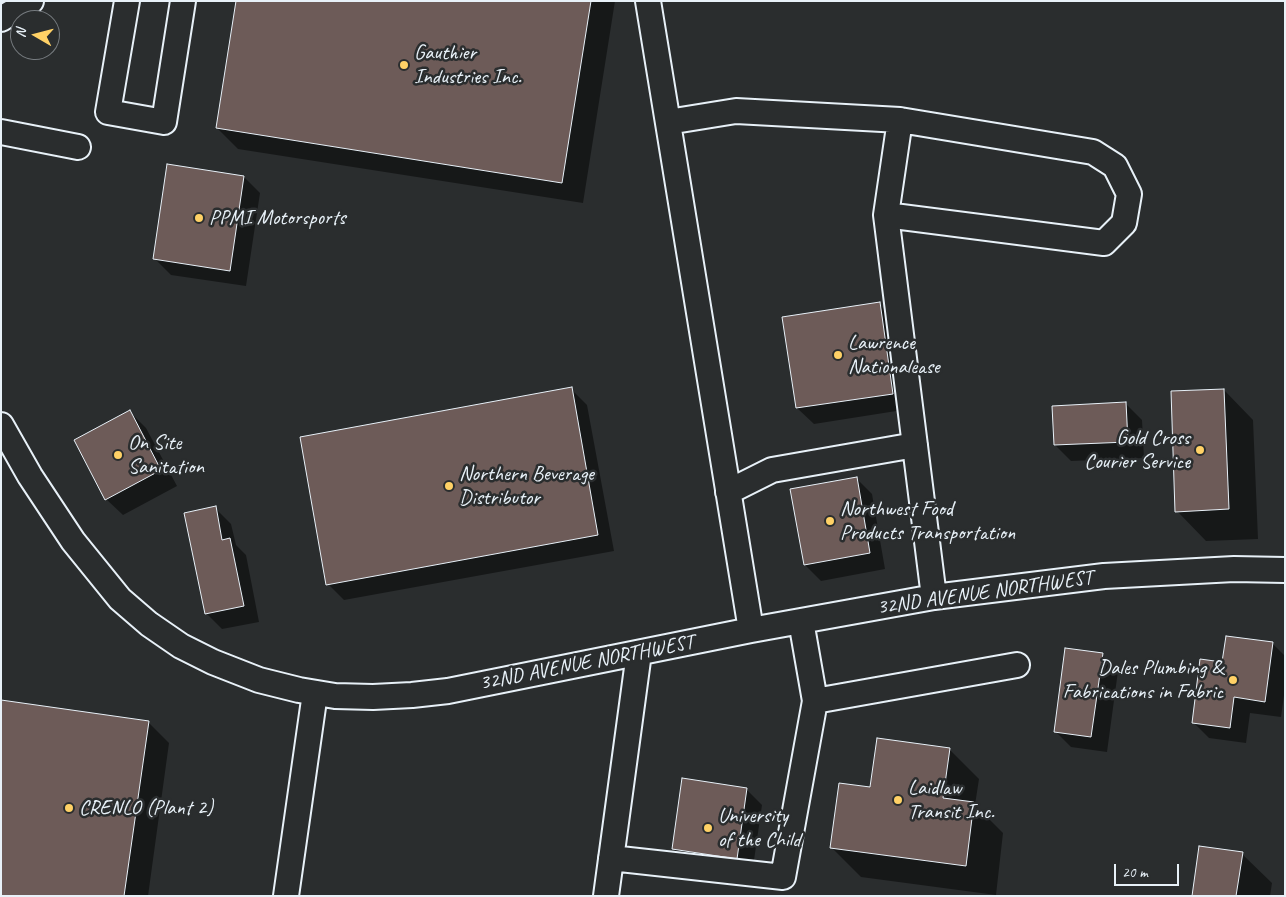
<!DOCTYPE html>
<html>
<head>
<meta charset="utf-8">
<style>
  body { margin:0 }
  #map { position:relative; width:1286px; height:897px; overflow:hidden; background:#2a2d2e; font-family:Caveat,sans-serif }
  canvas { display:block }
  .frame { position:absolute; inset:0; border:2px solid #e8f1f8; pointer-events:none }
  .north { position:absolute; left:10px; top:10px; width:50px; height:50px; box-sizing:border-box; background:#2a2d2e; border:1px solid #767b7f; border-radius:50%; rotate:278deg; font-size:14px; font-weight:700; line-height:20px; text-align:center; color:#e8f1f8 }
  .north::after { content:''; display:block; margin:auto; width:18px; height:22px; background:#ffd166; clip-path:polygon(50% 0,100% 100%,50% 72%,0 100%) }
  .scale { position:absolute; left:1114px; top:864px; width:65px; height:22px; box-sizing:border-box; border:2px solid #e8f1f8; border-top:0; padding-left:6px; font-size:15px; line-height:18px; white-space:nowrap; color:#e8f1f8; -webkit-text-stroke:4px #2a2d2e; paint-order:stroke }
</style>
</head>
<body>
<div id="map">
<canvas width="1286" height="897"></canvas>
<div class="frame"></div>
<div class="north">N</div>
<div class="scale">20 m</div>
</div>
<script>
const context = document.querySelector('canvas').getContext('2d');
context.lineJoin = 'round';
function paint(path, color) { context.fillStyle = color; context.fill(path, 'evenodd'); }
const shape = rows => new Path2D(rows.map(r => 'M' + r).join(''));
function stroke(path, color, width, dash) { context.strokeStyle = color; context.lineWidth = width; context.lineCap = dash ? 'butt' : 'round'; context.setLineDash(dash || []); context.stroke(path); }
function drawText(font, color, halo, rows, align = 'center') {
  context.font = font + ' Caveat,sans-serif'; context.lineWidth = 5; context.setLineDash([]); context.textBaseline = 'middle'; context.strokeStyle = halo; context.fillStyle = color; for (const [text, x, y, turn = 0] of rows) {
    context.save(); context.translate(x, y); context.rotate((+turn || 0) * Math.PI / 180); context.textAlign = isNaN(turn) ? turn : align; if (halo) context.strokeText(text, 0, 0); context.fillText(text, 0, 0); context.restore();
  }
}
paint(shape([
  [237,1,615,1,583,203,238,149,217,128],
  [244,177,260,193,246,286,171,275,155,259],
  [879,304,895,320,909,409,814,424,797,408],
  [571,389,587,405,614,551,344,600,328,584],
  [1224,390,1253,420,1258,539,1206,541,1177,511],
  [1126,404,1142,420,1144,458,1071,461,1055,445],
  [130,412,146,428,177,486,123,515,106,499],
  [856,478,872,494,885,569,821,581,805,565],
  [215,508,231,524,236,545,246,555,259,622,222,629,206,613],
  [1272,643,1285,656,1285,688,1281,717,1250,713,1246,743,1209,738,1193,722],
  [1102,655,1118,671,1107,752,1071,747,1055,731],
  [148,722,169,743,148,896,1,896],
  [949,749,979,779,975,805,1003,833,996,895,861,877,831,847],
  [746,789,762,805,752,874,689,865,673,849],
  [1242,854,1272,883,1270,896,1193,896]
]), '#0007');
const building = shape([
  [236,1,591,1,562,183,216,128,236,1],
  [167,164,244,176,230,271,153,259,167,164],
  [880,302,893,394,796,408,782,317,880,302],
  [572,387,598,535,326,585,300,437,572,387],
  [1224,389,1229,509,1175,512,1171,391,1224,389],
  [1126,402,1128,442,1054,445,1052,406,1126,402],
  [130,410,161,470,105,500,74,440,130,410],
  [857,477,870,553,804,565,790,489,857,477],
  [216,506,222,540,230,538,244,606,205,614,184,513,216,506],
  [1226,636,1273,642,1265,702,1234,697,1230,728,1192,723,1200,659,1222,662,1226,636],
  [1065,648,1103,653,1091,737,1054,732,1065,648],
  [1,700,149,721,124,896,1,896,1,700],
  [877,738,950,748,943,798,974,802,966,866,830,848,839,783,870,787,877,738],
  [682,778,747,788,737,859,672,849,682,778],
  [1199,846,1243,852,1236,896,1192,896,1199,846]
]);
paint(building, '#6d5b58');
stroke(building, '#e8f1f8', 1);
const minor = shape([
  [127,1,108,112,164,122,183,1],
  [648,1,751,630],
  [1,19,31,1],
  [668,122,736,111,900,120],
  [1,132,78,147],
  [886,215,1104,243,1124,223,1129,194,1115,166,1093,152,900,120,886,215,934,597],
  [1,425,30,476,73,541,120,599,149,624,181,646,213,662,259,680,299,690,335,696,373,697,412,695,448,691,751,630,934,597,1104,576,1234,569,1285,570],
  [728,492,772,470,915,445],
  [801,621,815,701,1017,665],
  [611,858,783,877,815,701],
  [286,896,315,693],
  [606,896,639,653]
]);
stroke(minor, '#e8f1f8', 28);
stroke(minor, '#2a2d2e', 24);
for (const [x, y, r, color] of [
  [404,65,5,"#ffd166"],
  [199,218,5,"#ffd166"],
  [838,355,5,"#ffd166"],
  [1200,450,5,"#ffd166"],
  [118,455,5,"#ffd166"],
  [449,486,5,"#ffd166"],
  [830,521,5,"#ffd166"],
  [1233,680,5,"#ffd166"],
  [898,800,5,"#ffd166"],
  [69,808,5,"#ffd166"],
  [708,828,5,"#ffd166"]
]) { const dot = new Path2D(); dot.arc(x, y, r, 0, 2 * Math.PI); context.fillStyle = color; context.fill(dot); stroke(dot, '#2a2d2e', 2); }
drawText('21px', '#e8f1f8', '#2a2d2e', [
  ["Gauthier",414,53],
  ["Industries Inc.",414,77],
  ["PPMI Motorsports",209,218],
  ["Lawrence",848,343],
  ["Nationalease",848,367],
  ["Gold Cross",1190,438,"right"],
  ["Courier Service",1190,462,"right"],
  ["On Site",128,443],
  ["Sanitation",128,467],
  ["Northern Beverage",459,474],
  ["Distributor",459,498],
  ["Northwest Food",840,509],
  ["Products Transportation",840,533],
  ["Dales Plumbing &",1223,668,"right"],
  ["Fabrications in Fabric",1223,692,"right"],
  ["Laidlaw",908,788],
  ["Transit Inc.",908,812],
  ["CRENLO (Plant 2)",79,808],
  ["University",718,816],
  ["of the Child",718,840]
], 'left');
drawText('21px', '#e8f1f8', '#2a2d2e', [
  ["32ND AVENUE NORTHWEST",985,593,-8],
  ["32ND AVENUE NORTHWEST",587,663,-11]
]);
</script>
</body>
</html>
